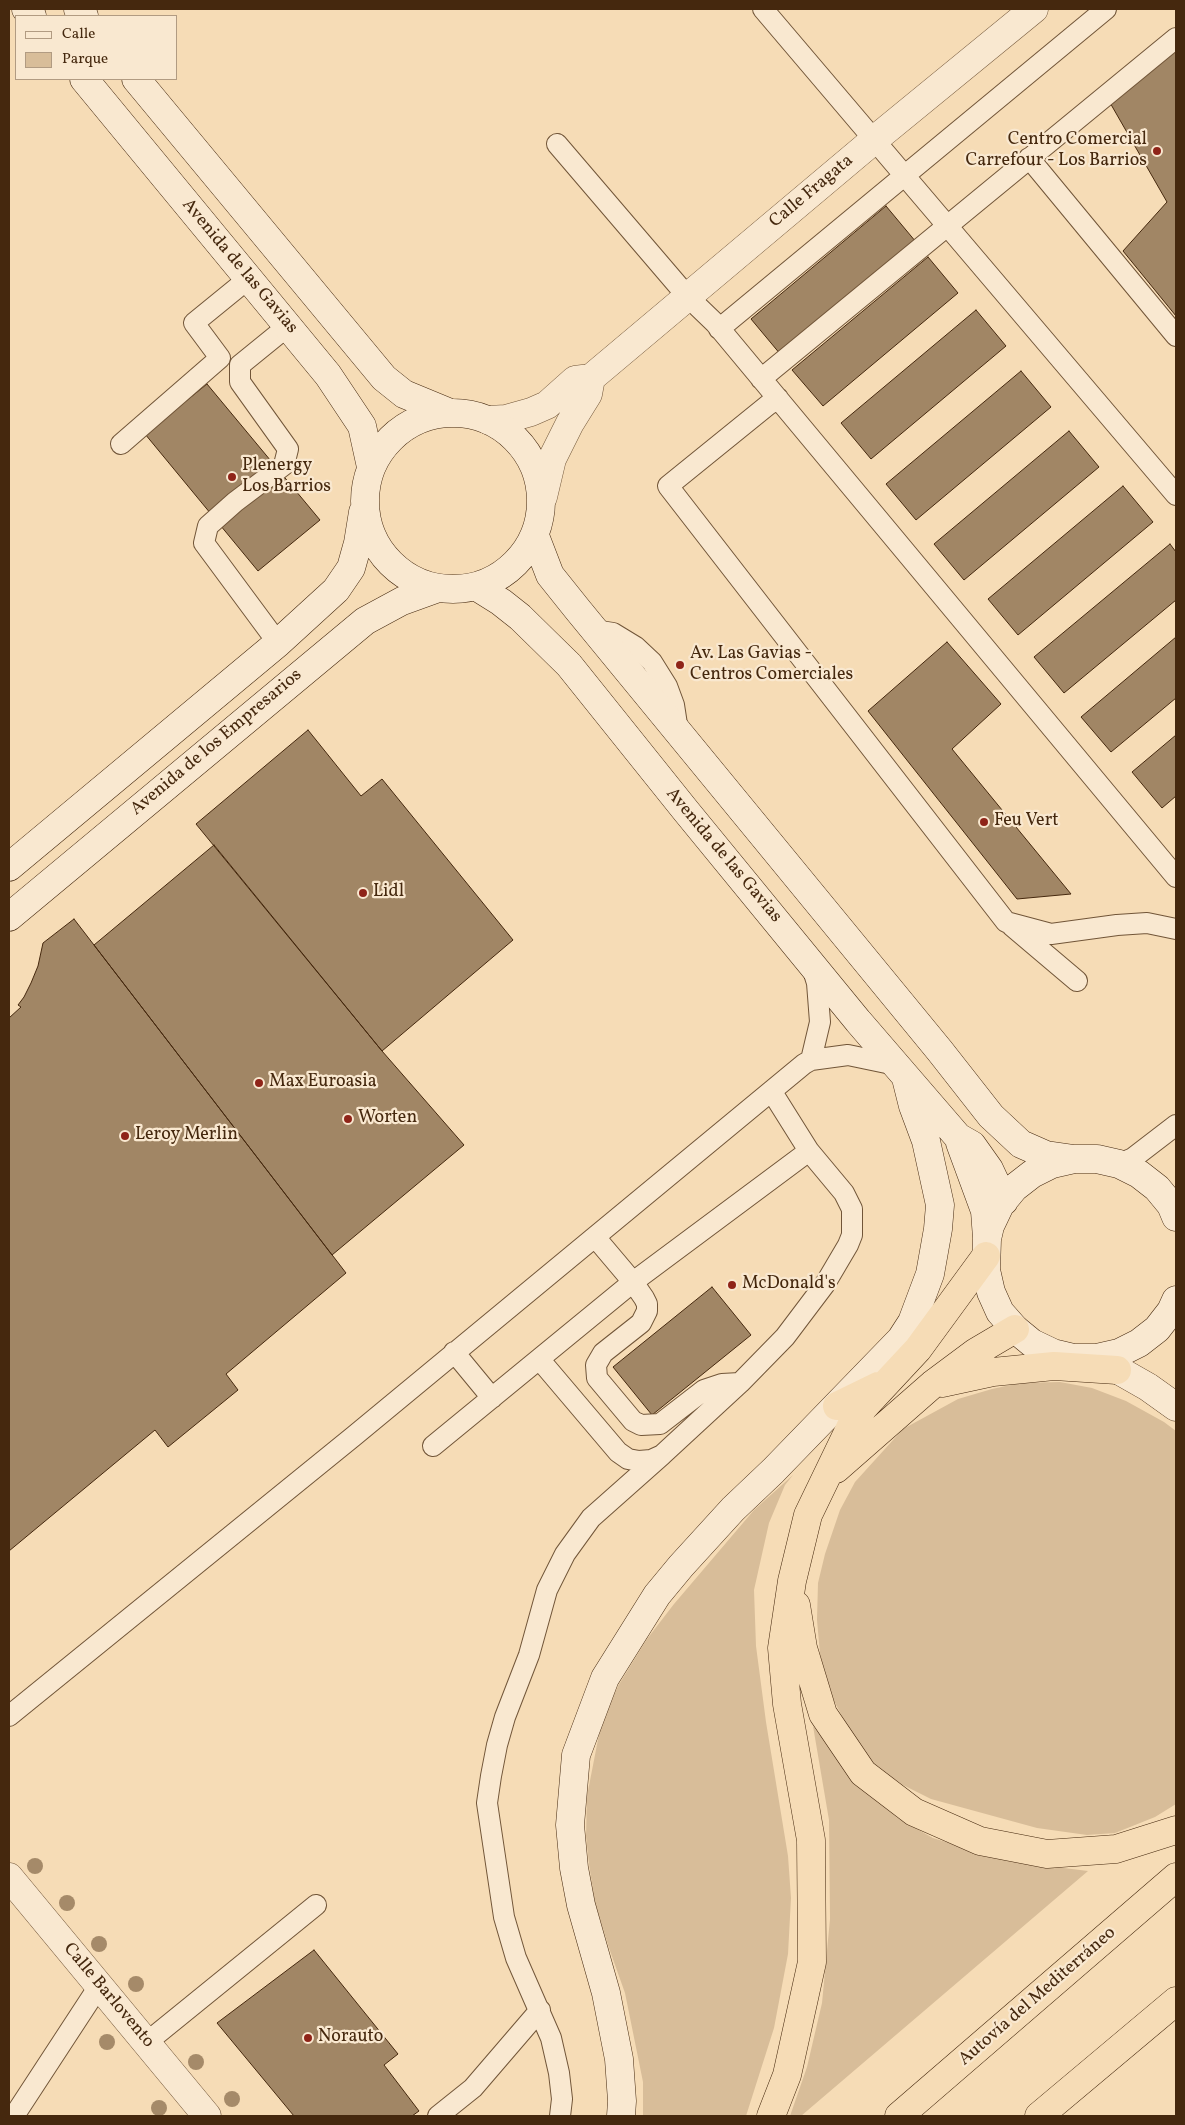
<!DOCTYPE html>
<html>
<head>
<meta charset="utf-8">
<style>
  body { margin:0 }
  #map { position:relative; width:1185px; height:2125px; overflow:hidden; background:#f6dcb6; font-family:Vollkorn,serif }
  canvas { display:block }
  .frame { position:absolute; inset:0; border:10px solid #45280e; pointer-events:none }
  .legend { position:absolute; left:15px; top:15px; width:162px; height:65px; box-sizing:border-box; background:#f9e8d0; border:1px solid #b19b82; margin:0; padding:6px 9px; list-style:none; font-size:15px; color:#45280e }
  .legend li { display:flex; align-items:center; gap:10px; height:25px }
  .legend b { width:25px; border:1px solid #b19b82 }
</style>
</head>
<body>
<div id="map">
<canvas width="1185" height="2125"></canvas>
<div class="frame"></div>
<ul class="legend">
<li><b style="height:6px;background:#f9e8d0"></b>Calle</li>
<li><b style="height:14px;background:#d8bd99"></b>Parque</li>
</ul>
</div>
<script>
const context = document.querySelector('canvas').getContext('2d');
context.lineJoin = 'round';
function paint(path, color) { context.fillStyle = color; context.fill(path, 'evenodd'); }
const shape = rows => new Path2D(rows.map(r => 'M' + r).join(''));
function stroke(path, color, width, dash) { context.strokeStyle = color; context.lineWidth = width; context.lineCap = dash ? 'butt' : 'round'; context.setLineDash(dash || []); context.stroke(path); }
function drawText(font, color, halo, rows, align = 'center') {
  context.font = font + ' Vollkorn,serif'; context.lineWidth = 4.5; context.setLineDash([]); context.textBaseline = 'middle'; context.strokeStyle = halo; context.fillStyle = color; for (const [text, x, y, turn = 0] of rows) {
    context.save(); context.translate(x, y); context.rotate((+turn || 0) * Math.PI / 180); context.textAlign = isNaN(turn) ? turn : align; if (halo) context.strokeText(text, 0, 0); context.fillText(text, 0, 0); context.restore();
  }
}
paint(shape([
  [1060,1382,1092,1388,1126,1401,1164,1422,1176,1431,1176,1804,1155,1817,1115,1833,1087,1835,1037,1828,931,1799,903,1785,875,1766,853,1736,830,1694,820,1654,817,1620,818,1583,825,1554,840,1510,855,1482,903,1429,958,1399,992,1389,1020,1383],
  [793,1475,785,1485,769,1523,754,1590,756,1646,766,1722,788,1856,791,1898,788,1954,774,2028,746,2116,643,2116,643,2082,625,1993,609,1948,595,1903,589,1864,586,1836,587,1796,602,1719,618,1686,647,1639,674,1604,754,1510],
  [813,1726,859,1786,899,1819,933,1838,1008,1861,1088,1871,801,2116,790,2116,807,2067,822,2003,830,1919,829,1820]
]), '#d8bd99');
const building = shape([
  [1176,48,1176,316,1123,251,1167,202,1109,101,1176,48],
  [886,206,916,242,781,355,751,319,886,206],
  [928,257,958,293,823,406,792,370,928,257],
  [976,310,1006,346,871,459,841,423,976,310],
  [1021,371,1051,407,916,520,886,484,1021,371],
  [207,384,320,520,258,571,145,434,207,384],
  [1069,431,1099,467,964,580,934,544,1069,431],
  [1123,486,1153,522,1018,635,988,599,1123,486],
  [1170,544,1176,552,1176,600,1064,693,1034,657,1170,544],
  [1176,637,1176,698,1111,752,1081,717,1176,637],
  [947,642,1001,704,952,749,1071,894,1017,899,868,711,947,642],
  [308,730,361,796,382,779,513,940,382,1051,196,824,308,730],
  [1176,735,1176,796,1162,808,1132,772,1176,735],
  [214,845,382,1051,464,1145,332,1255,94,945,214,845],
  [74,919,346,1273,226,1374,238,1390,168,1447,155,1430,9,1551,9,1018,21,1007,18,1005,24,997,31,983,38,966,43,943,74,919],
  [712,1287,751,1335,652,1415,613,1367,712,1287],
  [314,1950,398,2054,384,2065,419,2111,412,2116,294,2116,217,2023,314,1950]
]);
paint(building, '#a18665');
stroke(building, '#45280e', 1);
const lane = shape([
  [763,9,1176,495],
  [557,144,687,296,715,323,1176,877],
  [1029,158,1176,336],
  [719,329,1106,9],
  [761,379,1176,38],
  [778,398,768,405,668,486,1006,922,1051,934,1117,925,1147,923,1176,929],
  [121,444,220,358,194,323,248,279],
  [594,630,613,633,636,647,652,662,667,686,674,705,678,731],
  [278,643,204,543,208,526,235,502,284,465,288,449,240,382,240,365,288,326],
  [1012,926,1077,981],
  [811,1060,820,1022,817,983,812,967],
  [1119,1164,1133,1158,1176,1125],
  [595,1237,633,1282,644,1298,647,1304,647,1311,641,1323,603,1353,596,1365,597,1378,633,1421,641,1425,660,1424,704,1390,722,1384,740,1383],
  [454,1352,492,1398],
  [540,1360,618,1452,628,1459,639,1461,651,1460,662,1455,740,1383,785,1337,825,1284,848,1245,852,1235,852,1209,844,1193,809,1151,772,1092],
  [433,1446,633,1282,809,1151],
  [9,1716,354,1436,804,1064,811,1060,848,1055,896,1065],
  [146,2043,316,1905],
  [14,2116,99,1986],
  [438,2116,473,2088,540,2010],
  [560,2116,562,2099,559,2073,551,2038,516,1958,504,1917,487,1803,491,1776,497,1745,505,1717,529,1655,547,1590,565,1554,591,1518,662,1455]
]);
const street = shape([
  [488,420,506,419,531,412,547,405,575,380,591,378,874,140,1034,9],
  [543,497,552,459,570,423,588,394,591,378],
  [9,1877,207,2116]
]);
const secondary = shape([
  [26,9,32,16],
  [78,9,84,16],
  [84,79,328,375,362,426,371,467],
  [136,79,384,378,404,394,450,413],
  '365 501a88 88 0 1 1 176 0a88 88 0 1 1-176 0Z',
  [535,536,550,575,578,610,940,1051,991,1116,1021,1144,1046,1155,1074,1159],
  [477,587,501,602,520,617,569,665,686,811,858,1021,958,1137,972,1145,989,1169,1004,1201],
  [9,867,278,643,336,590,351,568,358,543,363,512],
  [9,917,365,621,402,601,438,588],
  [960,1143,985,1211,987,1238],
  [1176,1217,1171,1205,1157,1188,1139,1174,1119,1164,1097,1159,1074,1159,1052,1164,1032,1174,1014,1188,1000,1205,990,1226,987,1239,986,1270,991,1292,1000,1312,1015,1329,1032,1343,1053,1353,1074,1358,1097,1358,1119,1353,1139,1343,1157,1329,1171,1311,1176,1300],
  [1097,1358,1148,1387,1176,1407],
  [621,2116,622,2101,619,2059,606,1993,581,1905,574,1868,570,1825,576,1755,605,1678,657,1595,681,1566,733,1509,773,1471,901,1339,912,1322,930,1274,938,1229,940,1205,926,1141,913,1106,906,1078]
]);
const highway = shape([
  [942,1383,993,1372,1054,1366,1117,1370],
  [837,1406,878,1386],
  [836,1469,933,1384,976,1352,1015,1329],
  [796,1605,803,1648,823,1714,863,1773,914,1812,980,1841,1047,1854,1116,1849,1176,1830],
  [771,2116,787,2075,812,1962,811,1840,787,1704,782,1648,792,1581,808,1515,851,1426,863,1408,918,1349,986,1256],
  [899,2116,1176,1877],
  [1039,2116,1176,2001]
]);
stroke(lane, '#715538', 22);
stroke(street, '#715538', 29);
stroke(secondary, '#45280e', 29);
stroke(highway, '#45280e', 29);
stroke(lane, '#f9e8d0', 20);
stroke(street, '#f9e8d0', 28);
stroke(secondary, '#f9e8d0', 28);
stroke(highway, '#f6dcb6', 28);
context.fillStyle = '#a58a69';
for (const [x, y] of [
  [35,1866],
  [67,1903],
  [99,1944],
  [136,1984],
  [107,2042],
  [196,2062],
  [232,2099],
  [159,2108]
]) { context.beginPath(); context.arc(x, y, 8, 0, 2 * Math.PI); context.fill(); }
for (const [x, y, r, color] of [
  [1157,151,5,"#8f2418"],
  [232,477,5,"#8f2418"],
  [680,665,5,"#8f2418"],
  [984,822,5,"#8f2418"],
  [363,893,5,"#8f2418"],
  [259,1083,5,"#8f2418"],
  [348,1119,5,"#8f2418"],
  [125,1136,5,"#8f2418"],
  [732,1285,5,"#8f2418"],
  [308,2038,5,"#8f2418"]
]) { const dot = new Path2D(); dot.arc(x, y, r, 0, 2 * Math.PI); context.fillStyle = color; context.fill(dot); stroke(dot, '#f9e8d0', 2); }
drawText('18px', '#45280e', '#f9e8d0', [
  ["Centro Comercial",1147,141,"right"],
  ["Carrefour - Los Barrios",1147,162,"right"],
  ["Plenergy",242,467],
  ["Los Barrios",242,488],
  ["Av. Las Gavias -",690,655],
  ["Centros Comerciales",690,676],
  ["Feu Vert",994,822],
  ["Lidl",373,893],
  ["Max Euroasia",269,1083],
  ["Worten",358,1119],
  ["Leroy Merlin",135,1136],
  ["McDonald's",742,1285],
  ["Norauto",318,2038]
], 'left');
drawText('18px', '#45280e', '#f9e8d0', [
  ["Calle Fragata",812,192,-40],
  ["Avenida de las Gavias",239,267,50],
  ["Avenida de los Empresarios",217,743,-40],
  ["Avenida de las Gavias",723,856,50],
  ["Calle Barlovento",108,1996,50],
  ["Autovía del Mediterráneo",1038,1997,-41]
]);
</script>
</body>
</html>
